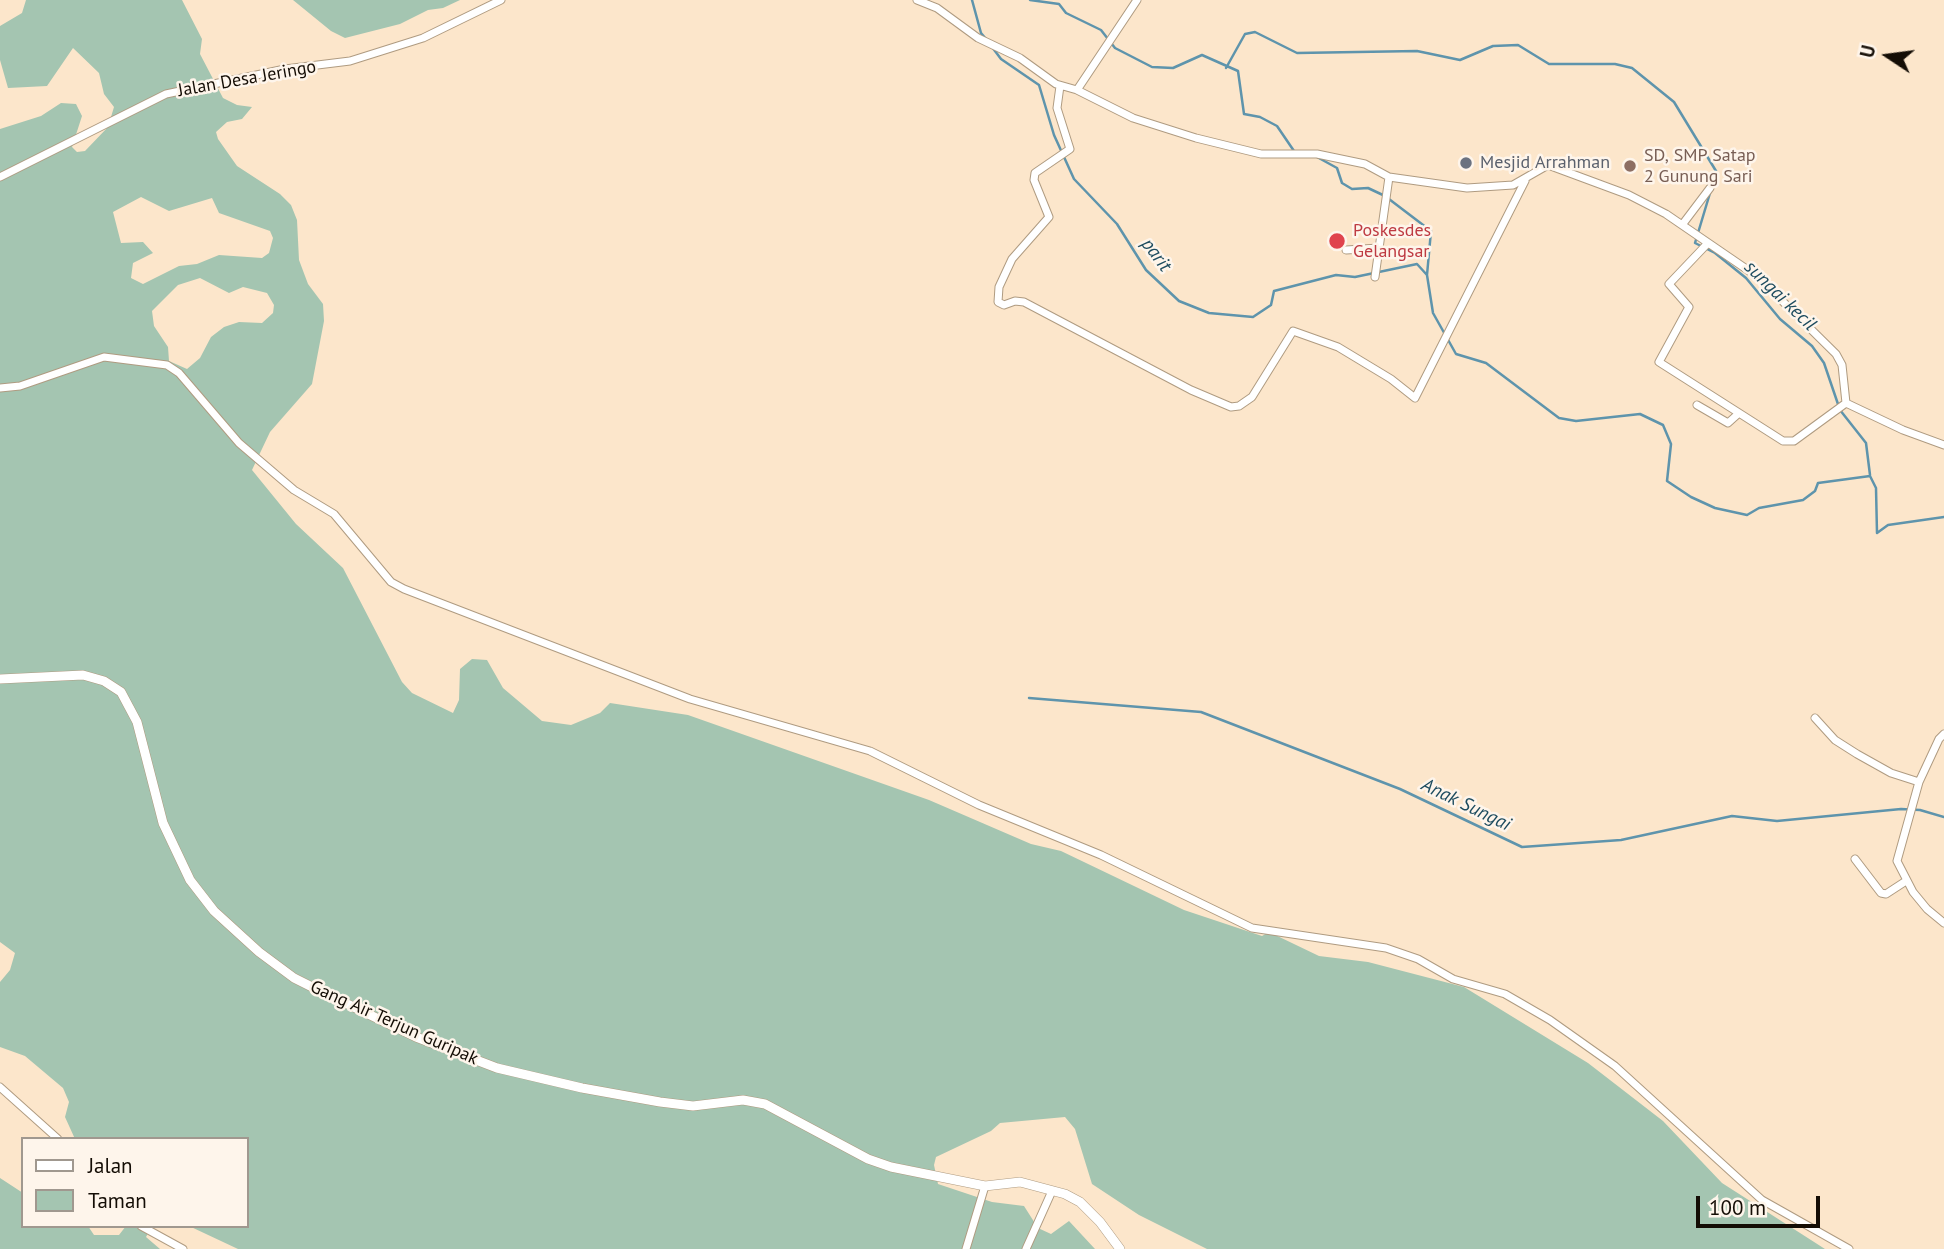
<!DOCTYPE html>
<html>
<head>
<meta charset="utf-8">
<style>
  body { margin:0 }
  #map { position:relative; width:1944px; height:1249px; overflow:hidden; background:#fce6cb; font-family:"PT Sans",sans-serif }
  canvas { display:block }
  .legend { position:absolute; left:21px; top:1137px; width:228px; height:91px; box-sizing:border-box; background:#fef5eb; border:2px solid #a0988f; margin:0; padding:9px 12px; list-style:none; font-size:21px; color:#140d05 }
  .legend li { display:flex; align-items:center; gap:14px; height:35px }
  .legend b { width:35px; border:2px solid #a0988f }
  .north { position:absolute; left:1853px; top:21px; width:70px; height:70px; -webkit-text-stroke:5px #fef5eb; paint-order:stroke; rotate:283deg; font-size:19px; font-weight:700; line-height:28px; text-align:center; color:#140d05 }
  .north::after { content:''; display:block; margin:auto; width:24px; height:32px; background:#140d05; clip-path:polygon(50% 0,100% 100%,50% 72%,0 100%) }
  .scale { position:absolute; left:1696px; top:1196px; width:124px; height:32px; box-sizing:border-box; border:4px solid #140d05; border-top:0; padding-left:9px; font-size:21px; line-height:24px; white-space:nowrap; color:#140d05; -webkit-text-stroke:5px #fef5eb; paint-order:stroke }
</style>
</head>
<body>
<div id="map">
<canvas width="1944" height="1249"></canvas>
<ul class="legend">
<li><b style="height:9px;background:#fff"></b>Jalan</li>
<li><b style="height:19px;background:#a4c5b1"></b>Taman</li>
</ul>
<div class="north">U</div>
<div class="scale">100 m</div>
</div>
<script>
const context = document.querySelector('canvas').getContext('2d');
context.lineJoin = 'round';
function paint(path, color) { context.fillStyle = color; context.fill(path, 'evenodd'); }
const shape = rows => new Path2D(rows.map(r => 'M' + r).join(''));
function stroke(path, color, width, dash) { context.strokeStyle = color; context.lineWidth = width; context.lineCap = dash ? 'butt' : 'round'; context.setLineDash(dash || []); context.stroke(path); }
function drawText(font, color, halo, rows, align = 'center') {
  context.font = font + ' "PT Sans",sans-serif'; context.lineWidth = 5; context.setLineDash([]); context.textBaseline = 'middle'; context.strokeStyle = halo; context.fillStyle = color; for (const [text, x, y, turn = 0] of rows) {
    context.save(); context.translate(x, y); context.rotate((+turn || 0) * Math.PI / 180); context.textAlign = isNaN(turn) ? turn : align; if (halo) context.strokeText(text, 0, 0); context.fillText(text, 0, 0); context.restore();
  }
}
paint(shape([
  [26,0,182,0,202,39,200,54,223,98,237,105,252,107,242,119,227,122,216,132,218,139,237,166,280,194,291,205,297,220,299,260,308,284,323,304,324,321,312,384,270,432,252,470,296,524,343,568,402,682,412,693,453,713,459,700,460,669,472,659,487,660,503,688,542,721,571,725,600,713,610,703,688,715,929,800,1031,844,1061,851,1184,910,1262,936,1269,932,1319,956,1368,962,1464,987,1588,1063,1663,1121,1722,1183,1825,1249,1207,1249,1139,1215,1092,1184,1075,1129,1065,1117,1000,1123,991,1131,936,1157,934,1165,938,1184,992,1202,1024,1206,1038,1228,1051,1234,1069,1221,1095,1249,238,1249,189,1226,247,1226,247,1139,75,1139,65,1117,69,1102,63,1088,25,1056,0,1047,0,982,10,970,15,953,0,942,0,129,41,116,61,103,76,104,82,116,72,147,77,152,85,151,108,127,114,107,104,94,99,73,73,48,47,86,8,88,0,60,0,26,22,13],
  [141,197,169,211,212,198,219,213,270,231,273,238,269,253,262,258,219,255,197,264,179,266,143,284,131,278,133,263,153,253,143,242,121,243,113,212],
  [200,278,229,293,243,287,267,293,274,305,273,313,262,323,239,322,224,327,211,337,200,358,187,369,169,361,168,347,154,326,152,311,178,285],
  [293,0,460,0,443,8,428,10,400,24,345,38,331,31],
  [0,1178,23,1193,23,1226,88,1226,94,1235,119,1235,126,1226,152,1226,146,1237,160,1249,0,1249]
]), '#a4c5b1');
stroke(shape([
  [972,0,981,33,986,39],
  [1030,0,1059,4,1066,13,1101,30,1115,48,1152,67,1173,68,1202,55,1238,71,1244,114,1260,117,1277,126,1294,151],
  [992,47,1001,59,1039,85,1054,135,1074,179,1117,224,1146,270,1179,301,1209,313,1253,317,1271,305,1274,291,1336,275,1355,277,1417,264,1427,275],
  [1226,68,1245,34,1255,32,1297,53,1417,51,1460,60,1493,46,1518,45,1549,64,1615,64,1632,68,1674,102,1716,171,1711,186],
  [1317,157,1337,168,1342,183,1352,189,1368,188,1385,196,1431,231,1427,275,1433,313,1456,354,1486,363,1559,418,1576,421,1640,414,1663,425,1671,444,1667,481,1691,497,1715,508,1747,515,1759,508,1803,500,1815,491,1818,483,1870,476,1876,488,1877,533,1888,525,1944,517],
  [1710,193,1695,243,1715,253,1746,278,1780,319,1812,346,1824,363,1840,410,1866,443,1870,475],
  [1029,698,1201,712,1400,789,1522,847,1621,840,1732,816,1777,821,1901,809,1920,810,1944,817]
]), '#5e94ac', 2.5);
const minor = shape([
  [917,0,937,8,978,38,1020,58,1056,84,1077,90,1133,118,1196,138,1261,154,1317,154,1365,164,1389,177,1467,188,1513,185,1548,165,1629,195,1666,214,1758,277,1836,354,1842,365,1846,403,1903,430,1944,445],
  [1060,86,1057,108,1070,149,1035,173,1034,180,1049,217,1012,259,999,287,998,302,1004,305,1015,301,1024,302,1191,390,1231,407,1239,406,1252,397,1293,331,1338,347,1391,379,1415,398,1525,181],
  [1077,90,1137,0],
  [0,177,166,94,285,69,350,61,423,38,501,0],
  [1682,225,1710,188],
  [1708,243,1669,284,1689,307,1659,362,1783,441,1794,441,1846,403],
  [1346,250,1379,248],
  [1375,277,1389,177],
  [0,388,20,386,104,357,167,365,179,373,239,443,294,490,334,514,391,582,404,589,690,699,870,751,979,805,1101,855,1252,928,1386,948,1418,959,1453,979,1505,994,1550,1020,1615,1066,1762,1200,1849,1249],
  [1697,405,1728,423,1738,414],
  [1815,718,1835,740,1857,754,1891,773,1919,782],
  [1944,734,1939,739,1919,782,1897,861,1913,892,1927,909,1944,923],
  [1855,859,1881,893,1886,894,1906,881],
  [0,1087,58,1139],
  [141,1226,183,1249],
  [966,1249,985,1186],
  [1026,1249,1052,1191]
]);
const tertiary = shape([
  [0,679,83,675,104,681,121,692,137,722,163,823,190,880,214,911,259,952,294,978,312,987,416,1037,497,1068,582,1088,660,1102,693,1106,743,1100,765,1104,868,1159,891,1167,985,1186,1020,1182,1065,1194,1080,1202,1100,1222,1120,1249]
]);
stroke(minor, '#af9b81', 9);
stroke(tertiary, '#af9b81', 10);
stroke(minor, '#fff', 7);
stroke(tertiary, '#fff', 9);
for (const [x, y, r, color] of [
  [1466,163,7,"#6b7280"],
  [1630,166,7,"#8d6e63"],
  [1337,241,9,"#e0444e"]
]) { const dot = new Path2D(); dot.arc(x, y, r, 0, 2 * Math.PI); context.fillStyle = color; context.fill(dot); stroke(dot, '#fef5eb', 2.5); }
drawText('18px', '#140d05', '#fef5eb', [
  ["Jalan Desa Jeringo",247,79,-10],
  ["Gang Air Terjun Guripak",394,1023,24]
]);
drawText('18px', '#785e54', '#fef5eb', [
  ["SD, SMP Satap",1644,156],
  ["2 Gunung Sari",1644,177]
], 'left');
drawText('18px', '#5b616d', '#fef5eb', [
  ["Mesjid Arrahman",1480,163]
], 'left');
drawText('18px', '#be3a42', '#fef5eb', [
  ["Poskesdes",1353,231],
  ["Gelangsar",1353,252]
], 'left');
drawText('italic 19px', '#1e4c5f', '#fef5eb', [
  ["parit",1156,255,53],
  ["sungai kecil",1780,296,44],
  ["Anak Sungai",1466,805,26]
]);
</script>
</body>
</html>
